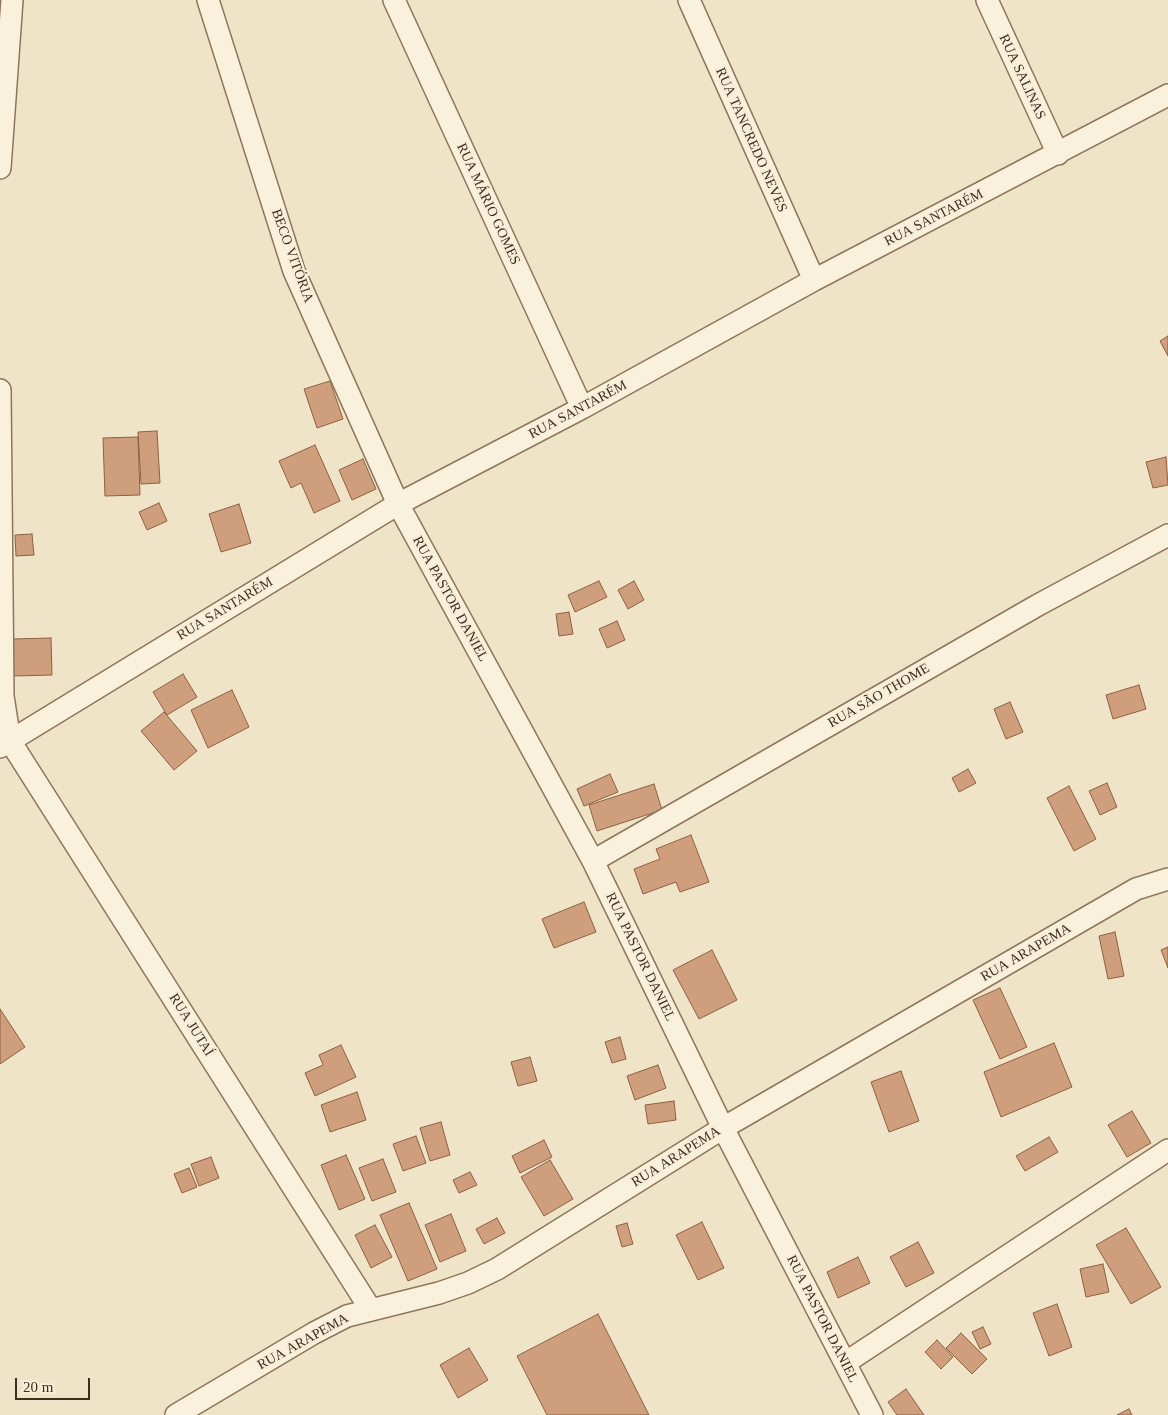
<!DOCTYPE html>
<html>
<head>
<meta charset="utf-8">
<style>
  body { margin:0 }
  #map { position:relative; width:1168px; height:1415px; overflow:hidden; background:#f0e4c8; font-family:Georgia,serif }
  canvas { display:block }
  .scale { position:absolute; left:15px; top:1378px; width:75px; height:22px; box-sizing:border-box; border:2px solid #3d2e20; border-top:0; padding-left:6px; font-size:15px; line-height:18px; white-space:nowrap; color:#3d2e20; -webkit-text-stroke:4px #f7eed8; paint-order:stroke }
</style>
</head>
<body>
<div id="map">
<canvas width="1168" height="1415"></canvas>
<div class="scale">20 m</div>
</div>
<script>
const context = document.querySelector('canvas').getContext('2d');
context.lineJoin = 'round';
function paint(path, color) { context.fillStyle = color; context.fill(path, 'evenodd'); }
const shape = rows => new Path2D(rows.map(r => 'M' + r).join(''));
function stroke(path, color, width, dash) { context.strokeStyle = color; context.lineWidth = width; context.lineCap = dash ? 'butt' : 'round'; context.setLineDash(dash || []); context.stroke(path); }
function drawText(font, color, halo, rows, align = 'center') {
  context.font = font + ' Georgia,serif'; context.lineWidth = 4.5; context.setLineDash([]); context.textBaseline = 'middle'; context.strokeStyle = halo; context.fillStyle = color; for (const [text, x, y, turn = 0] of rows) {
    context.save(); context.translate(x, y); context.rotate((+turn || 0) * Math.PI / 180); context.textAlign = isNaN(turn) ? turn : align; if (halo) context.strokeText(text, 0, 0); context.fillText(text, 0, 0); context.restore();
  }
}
const building = shape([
  [1168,336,1168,356,1160,341,1168,336],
  [330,381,343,419,317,428,304,389,330,381],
  [157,431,160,483,141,484,138,432,157,431],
  [138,437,140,495,105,496,103,438,138,437],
  [315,445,340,501,314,513,301,483,291,488,279,461,315,445],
  [1166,457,1168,485,1153,488,1146,462,1166,457],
  [363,459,376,489,352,500,339,470,363,459],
  [159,503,167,521,147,530,139,512,159,503],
  [239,504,251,543,221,552,209,514,239,504],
  [32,534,34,555,16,556,15,535,32,534],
  [599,581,607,597,575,612,568,595,599,581],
  [634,581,644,600,628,609,618,590,634,581],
  [569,612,573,634,559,636,556,614,569,612],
  [617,621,625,640,607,648,599,629,617,621],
  [51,638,52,675,13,676,13,639,51,638],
  [183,674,197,697,167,715,153,692,183,674],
  [1139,685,1146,709,1113,719,1106,695,1139,685],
  [232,690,249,727,208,748,191,710,232,690],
  [1010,702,1023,732,1006,739,994,709,1010,702],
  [164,712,197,751,174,770,141,731,164,712],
  [968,769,976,783,959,792,952,778,968,769],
  [610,774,618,792,584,806,577,789,610,774],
  [1107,783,1117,807,1100,815,1089,791,1107,783],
  [654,784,662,810,597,831,589,805,654,784],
  [1069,786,1096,839,1074,851,1047,798,1069,786],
  [691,835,709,882,680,892,676,882,643,894,634,869,660,859,656,849,691,835],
  [584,902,596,932,554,948,542,919,584,902],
  [1115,932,1124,976,1108,979,1099,936,1115,932],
  [1168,947,1168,968,1161,950,1168,947],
  [712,950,737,1000,699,1019,673,970,712,950],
  [1000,988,1027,1047,1000,1059,973,1000,1000,988],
  [0,1009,25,1047,0,1064,0,1009],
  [620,1037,626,1059,612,1063,605,1042,620,1037],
  [1054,1043,1072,1087,1001,1117,984,1072,1054,1043],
  [341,1045,356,1077,315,1096,305,1073,323,1065,319,1055,341,1045],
  [530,1057,537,1081,518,1086,511,1062,530,1057],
  [658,1065,666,1088,635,1100,627,1076,658,1065],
  [901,1071,919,1121,889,1132,871,1082,901,1071],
  [357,1092,366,1120,330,1132,321,1105,357,1092],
  [674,1101,676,1120,648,1124,645,1105,674,1101],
  [1132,1111,1151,1143,1127,1157,1108,1125,1132,1111],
  [441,1122,450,1155,430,1161,420,1128,441,1122],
  [416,1136,426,1163,403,1171,393,1144,416,1136],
  [1049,1137,1058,1152,1025,1171,1016,1156,1049,1137],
  [544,1140,552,1157,520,1173,512,1156,544,1140],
  [346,1155,365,1199,339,1210,321,1165,346,1155],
  [211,1157,219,1178,199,1186,191,1164,211,1157],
  [383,1159,396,1192,372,1201,359,1168,383,1159],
  [550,1160,573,1199,544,1216,521,1177,550,1160],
  [189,1168,197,1187,182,1193,174,1174,189,1168],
  [470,1172,477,1185,459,1193,453,1180,470,1172],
  [409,1203,437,1269,408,1281,380,1215,409,1203],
  [451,1214,466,1251,440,1262,425,1225,451,1214],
  [497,1218,505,1233,484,1244,476,1229,497,1218],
  [702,1222,724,1268,698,1280,676,1235,702,1222],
  [627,1223,633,1244,622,1247,616,1226,627,1223],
  [375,1225,392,1257,371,1268,355,1235,375,1225],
  [1126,1228,1161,1287,1131,1304,1096,1245,1126,1228],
  [918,1242,934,1273,906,1287,890,1257,918,1242],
  [858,1257,870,1283,838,1298,827,1272,858,1257],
  [1103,1264,1109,1292,1086,1297,1080,1269,1103,1264],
  [1057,1304,1072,1347,1049,1356,1033,1313,1057,1304],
  [598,1314,649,1415,547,1415,517,1356,598,1314],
  [983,1327,991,1344,980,1349,972,1332,983,1327],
  [961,1333,987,1359,972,1374,946,1348,961,1333],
  [937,1340,953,1357,941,1369,925,1352,937,1340],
  [469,1348,488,1380,458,1398,440,1365,469,1348],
  [906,1389,924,1415,897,1415,888,1402,906,1389],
  [1129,1409,1132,1415,1117,1415,1129,1409]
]);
paint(building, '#cf9f7d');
stroke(building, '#8d5f41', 1);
const street = shape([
  [208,0,294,271,398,504,593,861,723,1128,872,1415],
  [394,0,582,408],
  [689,0,814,280],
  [987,0,1058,154],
  [0,168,12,0],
  [0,390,3,696,10,741,371,1310],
  [0,747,398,504,582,408,814,280,1168,95],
  [593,861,1038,605,1168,535],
  [845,1363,1168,1150],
  [176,1415,314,1333,347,1316,439,1293,468,1283,497,1269,723,1128,1136,889,1168,879]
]);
stroke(street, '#8d765c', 24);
stroke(street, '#faf1dc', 21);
drawText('14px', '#3d2e20', '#f7eed8', [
  ["RUA SALINAS",1022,77,65],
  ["RUA TANCREDO NEVES",751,140,66],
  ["RUA MÁRIO GOMES",488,204,65],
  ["RUA SANTARÉM",934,218,-27],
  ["BECO VITÓRIA",292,256,70],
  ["RUA SANTARÉM",578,410,-28],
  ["RUA PASTOR DANIEL",450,599,61],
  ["RUA SANTARÉM",225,609,-31],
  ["RUA SÃO THOME",879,696,-30],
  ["RUA ARAPEMA",1026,953,-30],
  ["RUA PASTOR DANIEL",640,957,64],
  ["RUA JUTAÍ",191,1025,58],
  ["RUA ARAPEMA",676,1157,-32],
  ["RUA PASTOR DANIEL",822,1319,63],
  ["RUA ARAPEMA",303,1342,-29]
]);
</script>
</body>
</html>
